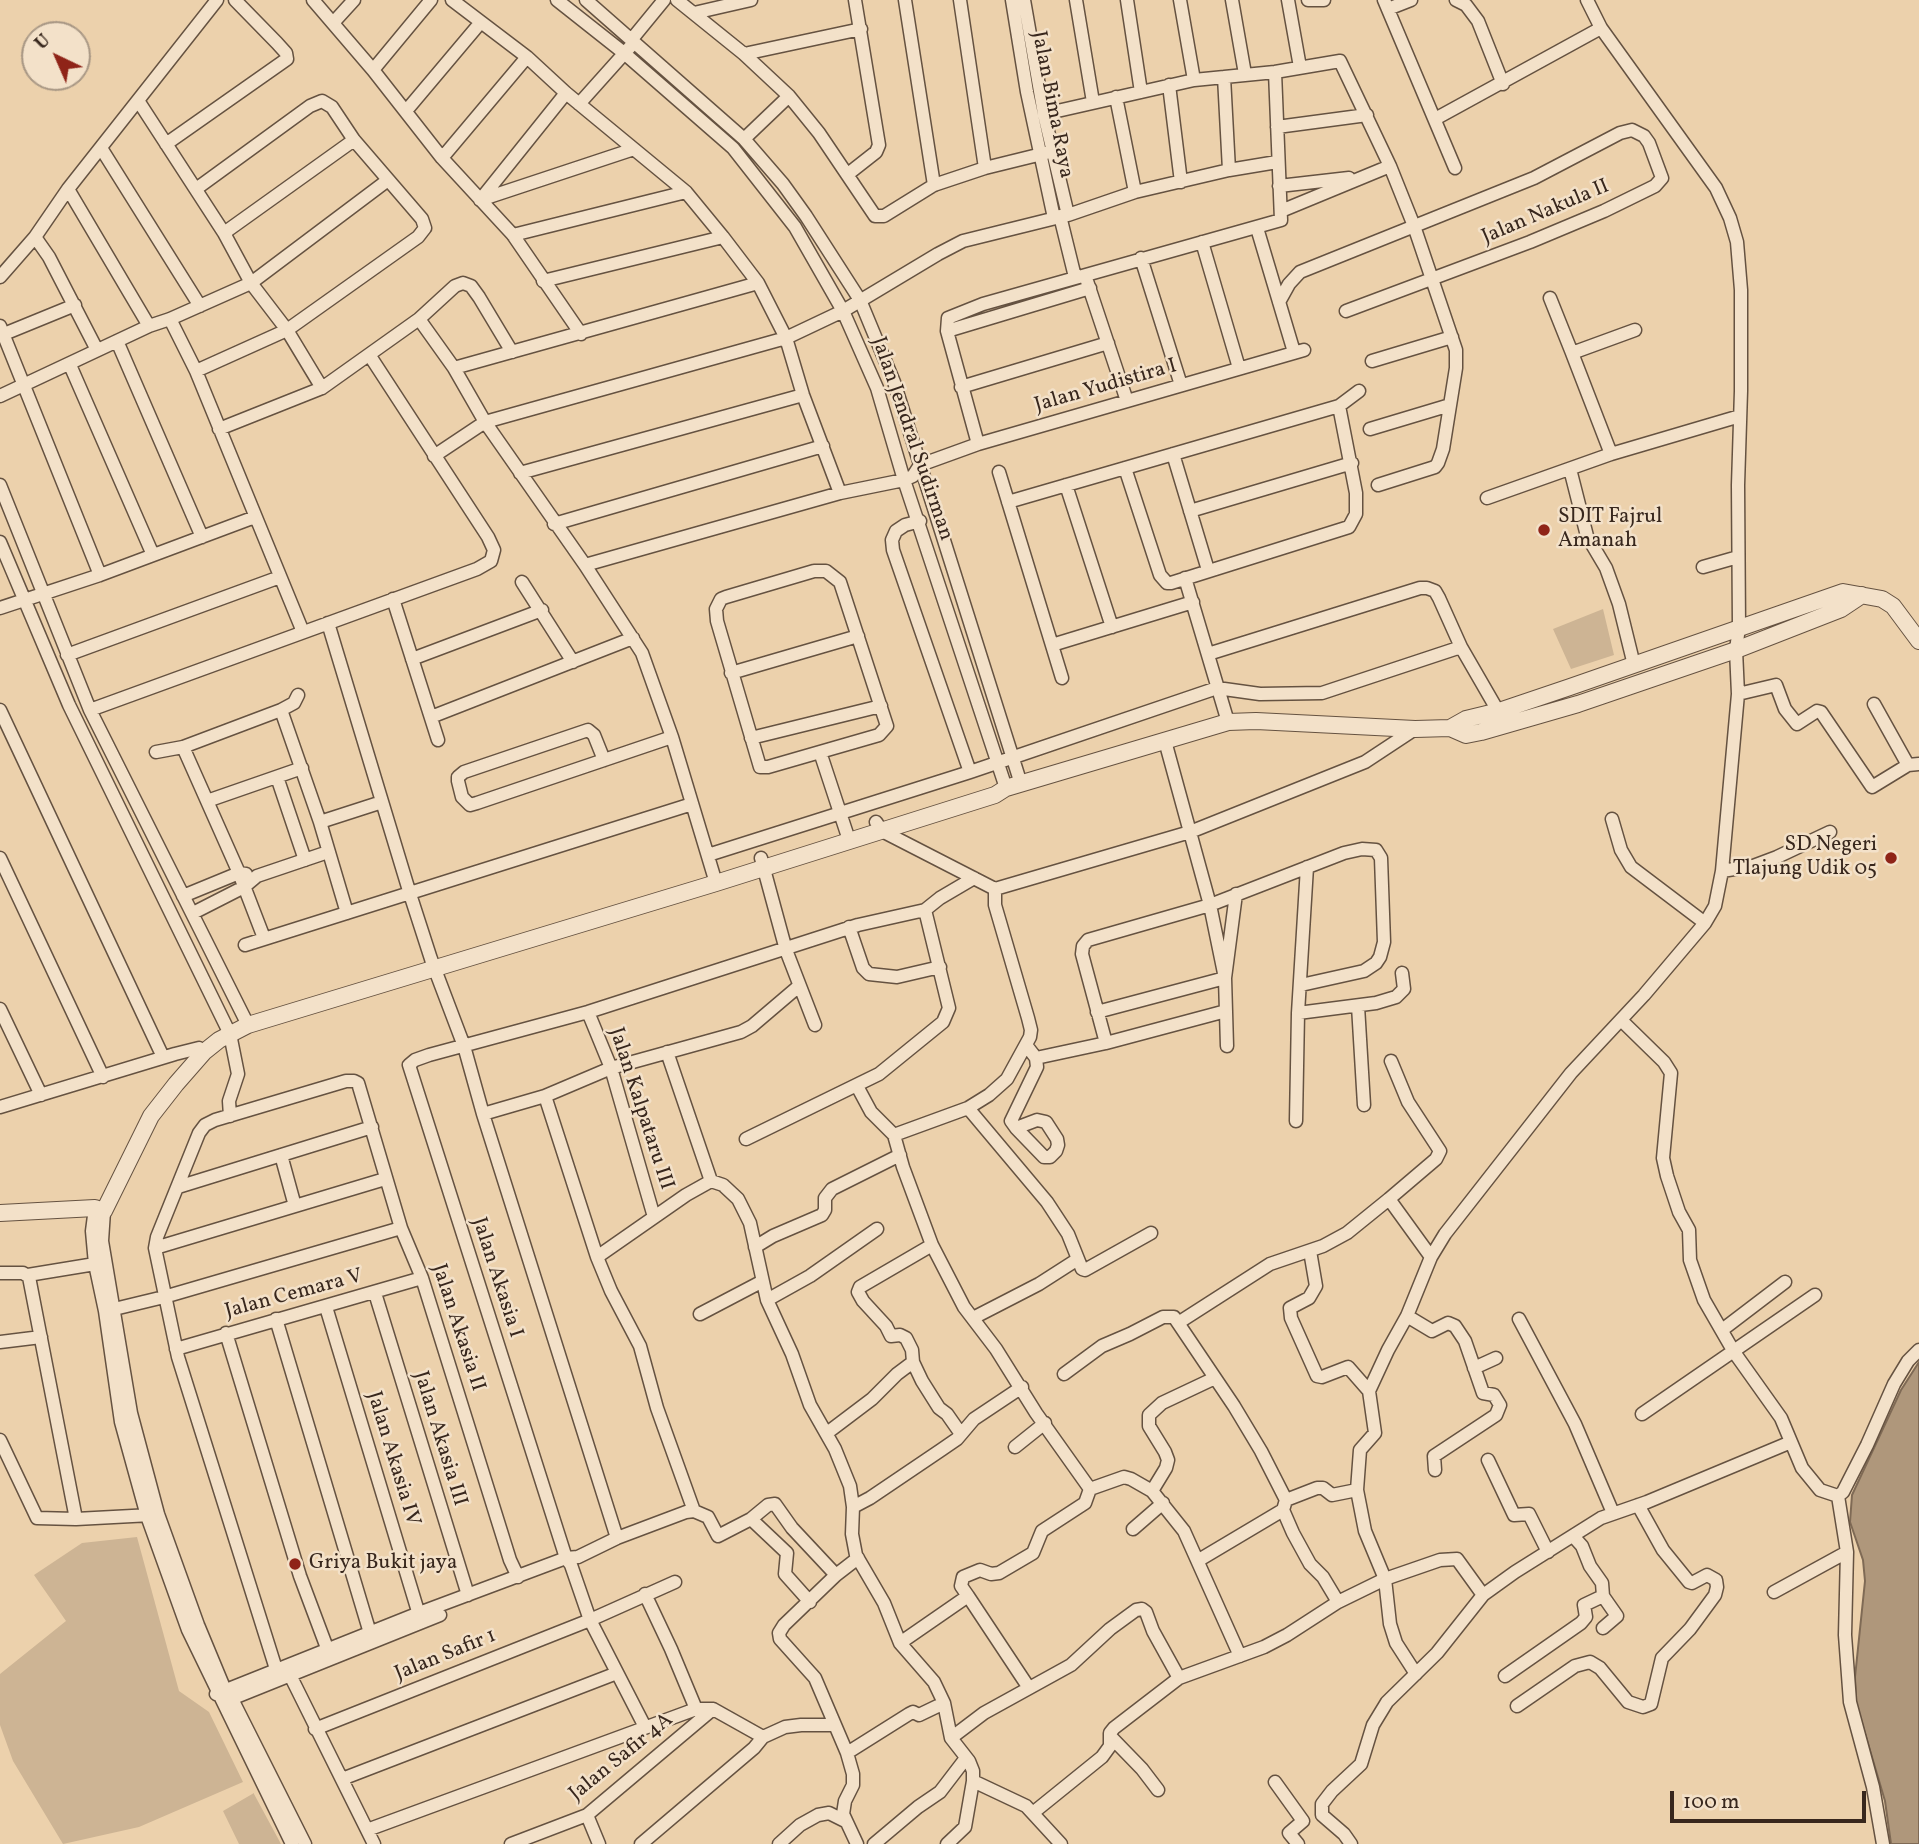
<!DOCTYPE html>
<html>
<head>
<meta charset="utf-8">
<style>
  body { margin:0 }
  #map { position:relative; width:1919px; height:1844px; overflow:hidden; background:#ecd1ac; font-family:Vollkorn,serif }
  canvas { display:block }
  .north { position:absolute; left:21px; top:21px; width:70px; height:70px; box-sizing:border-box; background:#f3e1c9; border:2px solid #a89784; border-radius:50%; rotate:316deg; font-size:19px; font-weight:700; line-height:28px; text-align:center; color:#38271d }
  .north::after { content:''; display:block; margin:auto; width:24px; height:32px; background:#8f2418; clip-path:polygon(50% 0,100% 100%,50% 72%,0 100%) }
  .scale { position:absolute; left:1670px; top:1791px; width:196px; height:32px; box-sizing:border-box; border:4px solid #38271d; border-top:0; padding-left:9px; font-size:21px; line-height:24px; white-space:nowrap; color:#38271d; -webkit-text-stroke:5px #f3e1c9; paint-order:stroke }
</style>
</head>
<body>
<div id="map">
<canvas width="1919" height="1844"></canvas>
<div class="north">U</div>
<div class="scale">100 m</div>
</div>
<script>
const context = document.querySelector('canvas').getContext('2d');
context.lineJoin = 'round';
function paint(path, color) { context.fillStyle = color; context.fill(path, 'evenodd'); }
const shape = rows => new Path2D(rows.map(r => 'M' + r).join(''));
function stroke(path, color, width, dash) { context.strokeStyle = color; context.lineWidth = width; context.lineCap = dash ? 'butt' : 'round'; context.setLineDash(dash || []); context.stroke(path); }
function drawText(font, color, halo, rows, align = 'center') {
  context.font = font + ' Vollkorn,serif'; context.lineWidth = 5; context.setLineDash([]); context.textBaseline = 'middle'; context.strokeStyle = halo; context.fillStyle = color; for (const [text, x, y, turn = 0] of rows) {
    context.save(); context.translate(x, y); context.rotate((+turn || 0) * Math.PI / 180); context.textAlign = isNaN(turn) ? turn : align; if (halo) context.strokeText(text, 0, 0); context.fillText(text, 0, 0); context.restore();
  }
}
paint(shape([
  [1603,609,1614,655,1571,669,1553,629],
  [137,1537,179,1691,209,1712,243,1782,139,1827,63,1844,13,1761,0,1725,0,1674,66,1621,34,1575,82,1543],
  [254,1793,254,1794,281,1844,239,1844,223,1811]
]), '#cdb494');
const water = shape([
  [1919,1362,1919,1844,1891,1844,1885,1801,1856,1703,1855,1677,1865,1581,1863,1560,1850,1522,1852,1495,1901,1390,1919,1362]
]);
paint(water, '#af977b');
stroke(water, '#7f6a55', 2);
const minor = shape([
  [313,0,373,70,442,158,513,235,581,334],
  [452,0,527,57,566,93,686,192,723,237,758,283,786,338,803,395,840,493],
  [557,0,624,53,733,148,795,227,843,311,877,388,904,480,1006,788],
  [586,0,744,139,783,184,806,216,860,300,894,382,1021,784],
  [677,0,744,54,789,96,819,133,875,216,884,216,934,185,985,168,1054,151],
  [905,0,934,185],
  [960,0,985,168],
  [1012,0,1027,92,1054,218],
  [1024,0,1044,114,1068,215],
  [1076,0,1093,102],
  [1127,0,1141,92],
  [1180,0,1194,80],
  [1232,0,1245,74],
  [1288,0,1300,67],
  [1308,0,1324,0],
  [1384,0,1455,168],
  [1456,0,1466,5,1478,21,1503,84],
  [1388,9,1411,0],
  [694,13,751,0],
  [333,23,354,0],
  [632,39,664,0],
  [744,54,861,29],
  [373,70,431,0],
  [1224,77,1229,170],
  [1169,85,1181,182],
  [1116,97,1135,192],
  [139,102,224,233,251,283,287,330,322,388],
  [579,104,630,47],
  [406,111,481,22],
  [1044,114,1194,80,1275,72,1340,61,1390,166,1414,226,1456,350,1456,368,1443,449,1438,463,1435,467,1378,485],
  [1435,119,1601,28],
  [1277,127,1367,115],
  [744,139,789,96],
  [166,144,287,59,286,53,277,43,235,0],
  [101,148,200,306],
  [442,158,527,57],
  [848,174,876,152,879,145,855,0],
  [1279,186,1349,178],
  [68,189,149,326],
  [481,199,566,93],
  [480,200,634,149],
  [1281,211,1390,166],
  [1060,216,1075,277],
  [1257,228,1294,352],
  [224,233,354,140],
  [513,235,686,192],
  [35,237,49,257,97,350],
  [1202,242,1239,368],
  [1141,258,1181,385],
  [0,277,35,237,68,189,217,0],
  [543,281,723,237],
  [1087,281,1127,401],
  [1550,298,1572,353,1635,330],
  [1279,302,1289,284,1300,272,1534,178,1620,133,1632,130,1644,136,1649,143,1662,178,1655,186,1604,211,1530,242,1346,311],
  [170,319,196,371,303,632],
  [419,319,454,368,485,422,585,565,642,653,672,737,716,883],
  [0,326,100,575],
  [947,331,1090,288],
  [4,334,75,305],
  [117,341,202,537],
  [1572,353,1611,454],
  [1372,361,1452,337],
  [70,365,153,555],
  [454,368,758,283],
  [196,371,287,330,418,237,425,228,422,219,354,140,332,107,322,101,310,106,196,189],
  [961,387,1108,343],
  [0,396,149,326,170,319,251,283,388,180],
  [219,429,322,388,419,319,455,286,463,283,471,286,479,297,512,352],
  [1370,429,1450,405],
  [978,444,947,331,948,318,983,304,1281,220,1275,72],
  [1173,454,1208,570],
  [434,456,485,422,786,338,843,311,938,254,963,241,1068,215,1135,192,1229,170,1277,162],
  [1125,468,1160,575,1167,583,1171,583,1349,527,1356,514,1356,493,1339,406],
  [1570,469,1587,536,1606,568,1619,604,1634,665],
  [999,472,1062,678],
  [520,473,803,395],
  [0,485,90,710,248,1025],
  [1066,485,1112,627],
  [1487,498,1611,454,1740,416],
  [1008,502,1339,406,1359,391],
  [1190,511,1352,463],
  [920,521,905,525,896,531,892,540,893,550,970,772],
  [554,524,823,446],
  [0,542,69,705,230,1034,238,1074,229,1101,230,1116],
  [585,565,840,493,904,480,913,476,920,465,978,444,1304,350],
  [1703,567,1738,557],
  [814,571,826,571,840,582,887,726,879,735,768,767,760,767,717,621,716,609,721,599,726,597,814,571],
  [1185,578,1228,722],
  [522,582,573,662],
  [393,599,438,740],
  [0,608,100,575,255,517],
  [1052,645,1193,602],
  [1208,654,1420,588,1427,588,1435,591,1439,598,1461,647,1502,718],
  [67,655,280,577],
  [412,659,542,610],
  [731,673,858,636],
  [1738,694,1776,685,1785,709,1797,724,1817,711,1821,712,1872,787,1908,765,1919,764],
  [1874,704,1908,765],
  [0,710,163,1057],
  [90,710,477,569,491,561,494,550,488,537,370,356],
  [281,710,320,822,347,913],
  [431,717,633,638],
  [751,738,881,706],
  [183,747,239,873,264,938],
  [156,752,183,747,281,710,294,703,298,695],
  [820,752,849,840],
  [604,760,594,735,588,730,464,772,458,777,458,781,462,797,470,805,477,803,672,737],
  [277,777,305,860],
  [207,801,302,768],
  [1612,819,1621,850,1631,867,1705,923],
  [320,822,382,802],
  [876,822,882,831,995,889,1190,832,1365,762,1415,729],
  [708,855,970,772,1217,688,1260,694,1322,693,1461,647],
  [0,858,103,1077],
  [761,858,786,950,815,1025],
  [1722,871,1753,866,1777,857,1830,832],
  [183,896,239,873,246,874],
  [193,913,244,887,257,876,328,852],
  [849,927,863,968,869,974,897,977,940,967],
  [245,945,692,804],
  [1358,1006,1364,1105],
  [0,1009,41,1095],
  [588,1012,611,1068,654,1217],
  [1097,1012,1225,978,1210,905,1165,741],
  [1298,1013,1376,1003,1396,997,1404,989,1402,973],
  [1621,1020,1664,1062,1671,1073,1663,1158,1667,1176,1679,1212,1689,1230,1690,1260,1704,1300,1734,1352,1781,1418,1802,1468,1820,1490,1838,1496,1843,1492,1867,1445,1894,1384,1908,1361,1919,1350],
  [1106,1043,1082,954,1083,946,1088,940,1210,905,1344,853,1362,849,1376,850,1381,858,1384,942,1380,957,1376,963,1364,971,1301,985],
  [1227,1046,1225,978,1236,894],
  [667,1052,711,1181],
  [1036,1058,1106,1043,1226,1011],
  [857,1086,871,1112,894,1135,903,1167,932,1245,964,1307,996,1349,1036,1413,1090,1489],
  [545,1096,597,1257,611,1291,640,1346,657,1408,694,1511,686,1512,617,1538],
  [0,1107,175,1054,199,1048,204,1052],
  [968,1108,1047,1202,1068,1234,1078,1259,1039,1284,973,1318],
  [483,1114,545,1096,611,1068,741,1032,752,1026,799,986],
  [1296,1121,1298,1013,1307,867],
  [1016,1128,1037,1120,1046,1122,1057,1139,1058,1145,1056,1151,1050,1157,1044,1157,1016,1128,1011,1121,1037,1067,1036,1058,1026,1045],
  [894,1135,968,1108,989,1095,1007,1079,1030,1037,1031,1030,1028,1018,995,905,995,889],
  [746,1139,879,1074,943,1022,949,1008,925,910],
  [281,1155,295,1206],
  [711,1181,723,1185,738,1199,750,1223,767,1300,792,1354,810,1405,835,1449,850,1486,853,1507,852,1534,856,1555,884,1603,900,1643,934,1682,944,1703,951,1738,969,1761,973,1771,973,1781,1026,1806,1061,1844],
  [178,1187,372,1127],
  [1389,1199,1436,1159,1440,1151,1408,1102,1391,1061],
  [95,1208,92,1231,95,1264,105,1311,121,1422,147,1516,188,1630,292,1844],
  [104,1211,102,1241,131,1413,158,1514,198,1625,225,1690,232,1699,305,1844],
  [932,1245,860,1287,858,1292,863,1301,886,1326,891,1336,900,1335,906,1338,912,1350,913,1362,922,1381,939,1408,947,1414,961,1434],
  [755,1247,773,1236,822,1215,825,1210,825,1198,832,1189,900,1155],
  [155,1248,385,1179],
  [1310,1251,1316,1286,1309,1298,1290,1308,1291,1318,1317,1376,1322,1377,1348,1367,1369,1391],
  [597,1257,686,1195,711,1181],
  [1078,1259,1082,1269,1085,1270,1151,1233],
  [0,1273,23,1273,29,1277,76,1519,151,1515],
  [28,1275,95,1264],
  [375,1293,468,1595],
  [767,1300,810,1276,877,1229],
  [326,1307,420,1618],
  [106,1311,164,1297,401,1228],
  [700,1314,761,1282],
  [1407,1316,1432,1331,1448,1323,1455,1326,1465,1341,1483,1393,1494,1395,1500,1405,1496,1415,1434,1456,1435,1470],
  [276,1319,370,1633],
  [1519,1319,1575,1424,1613,1513],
  [1178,1323,1270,1264,1323,1246,1347,1233,1389,1199,1431,1257],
  [1722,1330,1785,1282],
  [226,1333,300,1576,330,1656],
  [0,1342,41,1337],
  [176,1349,422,1278],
  [1474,1368,1496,1358],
  [1064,1374,1102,1346,1130,1334,1163,1317,1174,1317,1234,1406,1261,1451,1286,1500,1283,1510,1293,1533,1310,1564,1323,1577,1338,1602],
  [1215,1378,1162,1403,1149,1415,1149,1426,1165,1452,1168,1460,1166,1468,1152,1491,1184,1531,1240,1656],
  [1642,1414,1815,1295],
  [827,1433,872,1399,897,1374,913,1362],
  [0,1440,37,1518,76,1519],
  [1015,1447,1045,1423],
  [1488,1460,1514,1515,1529,1514,1548,1552],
  [1838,1496,1847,1552,1845,1635,1850,1702,1873,1787,1883,1844],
  [1286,1500,1317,1488,1323,1488,1332,1495,1357,1490],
  [853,1507,870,1498,941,1450,957,1439,974,1419,1022,1387],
  [694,1511,708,1517,718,1536,751,1519,768,1505,775,1504,792,1528,836,1575],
  [751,1519,787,1553,785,1574,810,1602],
  [1133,1529,1163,1503],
  [1199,1560,1283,1510],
  [1774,1592,1847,1552],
  [645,1594,671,1649,696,1709],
  [968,1596,1029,1688],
  [1603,1628,1617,1616,1603,1596],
  [900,1643,968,1596,961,1586,963,1577,980,1570,991,1574,999,1573,1033,1553,1042,1531,1085,1503,1090,1489,1124,1477,1131,1479,1152,1491],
  [276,1669,178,1357,155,1248,157,1237,199,1133,205,1125,215,1120,346,1081,354,1081,358,1083,401,1228,422,1278,510,1560,518,1577],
  [287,1669,374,1844],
  [1416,1674,1396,1643,1390,1624,1385,1579,1365,1531,1357,1490,1360,1450,1375,1433,1369,1391,1388,1350,1407,1316,1431,1257,1445,1234,1571,1073,1644,995,1705,923,1715,906,1722,871,1738,694,1736,650,1739,627,1738,485,1741,391,1741,290,1737,242,1730,218,1716,188,1601,28,1587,0],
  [1505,1676,1581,1623,1586,1617,1584,1605,1603,1596,1602,1583,1590,1566,1582,1546,1573,1536],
  [216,1694,419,1613,566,1558,578,1557,617,1538,483,1114,464,1046,431,959,410,894,328,623],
  [226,1701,440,1615],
  [1517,1706,1575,1666,1590,1662,1600,1668,1628,1702,1643,1707,1651,1704,1662,1658,1690,1629,1715,1595,1717,1587,1716,1580,1707,1575,1692,1583,1689,1582,1663,1550,1638,1505],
  [645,1727,590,1620,571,1565,566,1558,409,1065,415,1060,429,1055,588,1012,858,925,925,910,940,898,974,878],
  [315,1729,590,1620,675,1582],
  [1110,1736,1142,1769,1158,1790],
  [951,1738,984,1713,1071,1665,1110,1629,1136,1610,1142,1609,1146,1612,1153,1631,1179,1678],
  [847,1753,909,1714,913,1712,919,1715,944,1703],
  [342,1779,617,1673],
  [1275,1782,1303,1821,1289,1833,1298,1844],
  [1034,1812,1102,1757,1110,1746,1110,1733,1114,1728,1179,1678,1264,1647,1287,1635,1338,1602,1385,1579,1440,1560,1457,1559,1483,1595],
  [587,1815,599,1844],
  [367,1830,696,1709,713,1709,763,1737,785,1727,801,1725,835,1725],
  [511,1844,587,1815,713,1709],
  [641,1844,754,1748,763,1737],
  [779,1844,800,1825,818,1815,829,1813,845,1821],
  [857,1844,843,1814,845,1801,853,1785,853,1774,847,1753,815,1678,780,1639,779,1633,784,1625,836,1575,858,1558],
  [874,1844,918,1807,940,1792,966,1758],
  [947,1844,965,1827,973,1781],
  [1351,1844,1344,1834,1322,1815,1322,1804,1332,1791,1361,1764,1373,1725,1387,1702,1437,1653,1483,1595,1515,1572,1601,1518,1647,1502,1791,1442]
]);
const tertiary = shape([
  [1450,728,1466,735,1481,732,1578,704,1736,650,1841,609,1862,595],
  [0,1213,95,1208,104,1211,151,1116,176,1084,204,1052,219,1040,248,1025,716,883,995,795,1006,788,1228,722,1256,721,1415,729,1450,728,1466,719,1499,711,1570,687,1843,592,1882,599,1893,606,1919,641]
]);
stroke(minor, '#655241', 15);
stroke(tertiary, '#655241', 18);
stroke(minor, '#f3e1c9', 12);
stroke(tertiary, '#f3e1c9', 16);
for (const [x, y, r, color] of [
  [1544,530,7,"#8f2418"],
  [1891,858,7,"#8f2418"],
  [295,1564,7,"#8f2418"]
]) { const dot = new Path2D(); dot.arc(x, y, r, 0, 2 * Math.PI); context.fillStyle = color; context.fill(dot); stroke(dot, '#f3e1c9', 2.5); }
drawText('21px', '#38271d', '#f3e1c9', [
  ["Jalan Bima Raya",1051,105,79],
  ["Jalan Nakula II",1546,213,-23],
  ["Jalan Yudistira I",1106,387,-16],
  ["Jalan Jendral Sudirman",911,439,71],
  ["Jalan Kalpataru III",640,1109,72],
  ["Jalan Akasia I",496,1278,72],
  ["Jalan Cemara V",294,1295,-15],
  ["Jalan Akasia II",457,1328,72],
  ["Jalan Akasia III",439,1439,73],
  ["Jalan Akasia IV",392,1459,73],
  ["Jalan Safir 1",446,1656,-22],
  ["Jalan Safir 4A",622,1758,-39]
]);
drawText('21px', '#38271d', '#f3e1c9', [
  ["SDIT Fajrul",1558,518],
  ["Amanah",1558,542],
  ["SD Negeri",1877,846,"right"],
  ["Tlajung Udik 05",1877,870,"right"],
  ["Griya Bukit jaya",309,1564]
], 'left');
</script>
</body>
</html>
